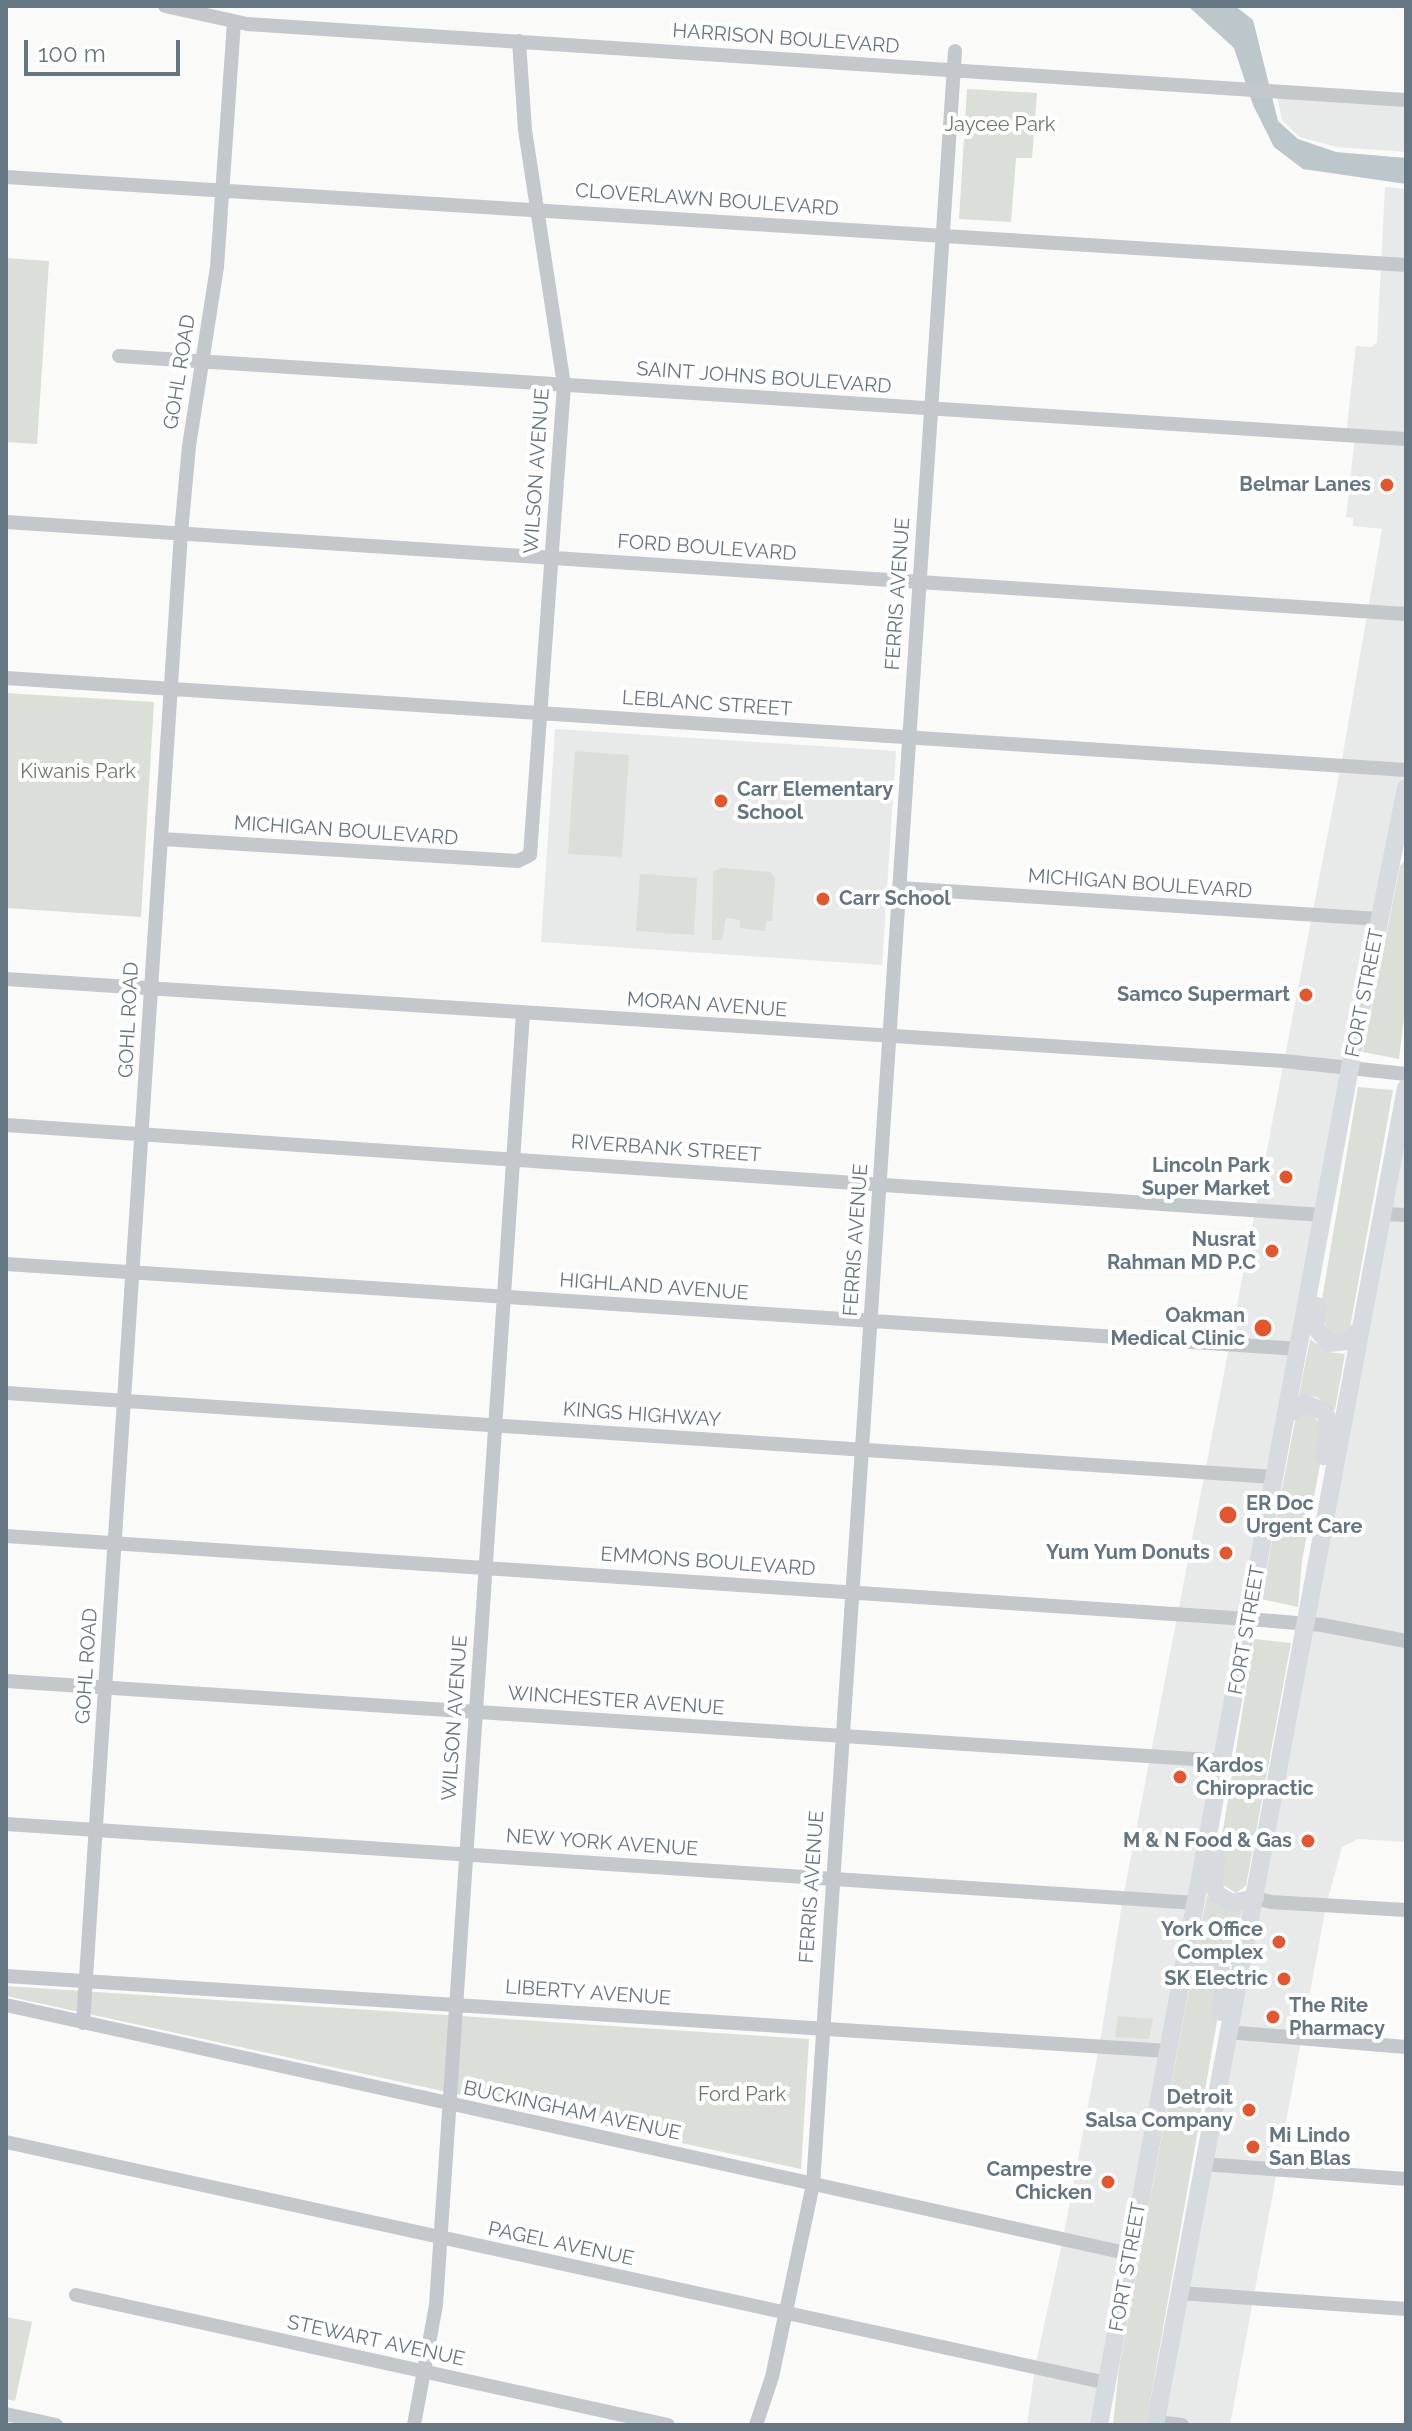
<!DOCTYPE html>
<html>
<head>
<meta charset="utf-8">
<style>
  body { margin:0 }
  #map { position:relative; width:1412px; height:2431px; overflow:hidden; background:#fafaf8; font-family:Raleway,sans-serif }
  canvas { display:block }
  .frame { position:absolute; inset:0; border:8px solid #657683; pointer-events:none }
  .scale { position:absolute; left:24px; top:40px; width:156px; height:36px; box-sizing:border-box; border:4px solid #657683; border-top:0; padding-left:10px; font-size:24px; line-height:28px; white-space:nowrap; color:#657683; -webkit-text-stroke:6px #fff; paint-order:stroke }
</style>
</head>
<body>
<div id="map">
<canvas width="1412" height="2431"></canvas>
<div class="frame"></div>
<div class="scale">100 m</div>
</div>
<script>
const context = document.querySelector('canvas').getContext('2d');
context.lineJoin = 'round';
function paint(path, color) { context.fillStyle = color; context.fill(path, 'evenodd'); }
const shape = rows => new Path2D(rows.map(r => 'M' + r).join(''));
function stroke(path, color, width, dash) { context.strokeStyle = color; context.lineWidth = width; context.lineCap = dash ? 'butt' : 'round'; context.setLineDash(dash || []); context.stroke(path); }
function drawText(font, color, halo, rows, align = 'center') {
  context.font = font + ' Raleway,sans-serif'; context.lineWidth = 8; context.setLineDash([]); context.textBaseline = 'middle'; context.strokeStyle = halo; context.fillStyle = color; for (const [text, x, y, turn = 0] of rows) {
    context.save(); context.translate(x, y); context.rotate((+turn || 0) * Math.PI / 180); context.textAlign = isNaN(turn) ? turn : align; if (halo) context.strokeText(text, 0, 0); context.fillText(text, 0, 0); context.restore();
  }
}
paint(shape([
  [1276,91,1406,100,1406,152,1337,147,1299,137,1282,120],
  [1385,187,1406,189,1406,788,1099,2425,1027,2425,1035,2367,1063,2239,1101,2036,1123,1898,1341,765,1382,529,1353,526,1353,518,1346,517,1355,436,1346,435,1356,346,1372,347,1377,342],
  [555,729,896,751,882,965,541,942],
  [1406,1087,1406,1842,1358,1839,1342,1847,1326,1906,1230,2425,1155,2425]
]), '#e8e9e9');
paint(shape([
  [967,89,1037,93,1032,158,1016,158,1011,222,959,219],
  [6,258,49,261,37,444,6,442],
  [6,693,154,702,141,917,6,908],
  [575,751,629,755,622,857,568,854],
  [1406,859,1406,1002,1399,1059,1363,1052,1400,866],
  [722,868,770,872,775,878,772,921,766,921,765,931,740,928,740,920,726,918,722,940,712,940,713,871],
  [640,874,697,878,694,935,636,931],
  [1358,1087,1393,1090,1350,1328,1347,1333,1331,1334,1321,1317,1321,1305],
  [1310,1339,1329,1352,1345,1354,1335,1410,1316,1397,1299,1395],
  [1304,1412,1315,1417,1320,1424,1322,1454,1302,1561,1298,1607,1261,1599,1294,1426,1296,1418],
  [1254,1639,1291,1643,1246,1886,1236,1893,1223,1885,1218,1861],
  [1207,1895,1217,1905,1242,1909,1232,1965,1209,1951,1196,1950],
  [1204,1967,1214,1974,1221,1999,1146,2425,1113,2425,1119,2368,1191,1978,1193,1972],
  [6,1986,809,2039,801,2169,6,1996],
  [1118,2016,1153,2019,1149,2039,1115,2037],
  [6,2317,32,2322,15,2401,6,2399]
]), '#dadfd7');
paint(shape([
  [1188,6,1235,6,1253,20,1278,121,1298,139,1336,152,1406,158,1406,184,1303,169,1274,147,1253,105,1234,48]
]), '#bbc7cb');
stroke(shape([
  [165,6,247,24,1406,100],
  [6,177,1406,265],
  [119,356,1406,439],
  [6,522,1406,614],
  [6,678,1406,770],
  [162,839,518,861,530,855,564,385,525,130,519,41],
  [899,888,1379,919],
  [6,979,1284,1061,1406,1074],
  [6,1125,1323,1215],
  [1383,1214,1406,1215],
  [6,1264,1299,1349],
  [6,1393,1274,1477],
  [6,1536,1248,1619,1322,1625,1406,1641],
  [6,1681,1224,1761],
  [6,1824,1196,1903],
  [1255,1898,1271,1902,1406,1910],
  [6,1976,1168,2051],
  [6,2005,1130,2254],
  [83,2023,181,533,189,446,217,267,234,22],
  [1227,2032,1406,2047],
  [6,2142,1107,2383],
  [1203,2164,1406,2179],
  [1179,2293,1406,2309],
  [76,2295,668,2425],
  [6,2414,56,2425],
  [1155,2422,1182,2425],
  [414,2425,436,2305,523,1013],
  [756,2425,772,2377,813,2184,955,51]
]), '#c3c8cc', 14);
stroke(shape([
  [1317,1306,1315,1327,1329,1343,1348,1341,1361,1328],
  [1287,1415,1304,1403,1325,1412,1329,1425,1324,1456],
  [1216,1856,1214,1887,1218,1895,1232,1903,1255,1898],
  [1183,1968,1205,1959,1221,1970,1224,1979,1221,2012],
  [1099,2425,1350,1067,1406,788],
  [1155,2425,1406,1088]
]), '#d6dbdf', 18);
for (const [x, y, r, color] of [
  [1387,485,8,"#e4572e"],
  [721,801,8,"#e4572e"],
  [823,899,8,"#e4572e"],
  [1306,995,8,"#e4572e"],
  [1286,1177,8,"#e4572e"],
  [1272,1251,8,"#e4572e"],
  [1263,1328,10,"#e4572e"],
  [1228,1515,10,"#e4572e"],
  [1226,1553,8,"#e4572e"],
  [1180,1777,8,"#e4572e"],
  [1308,1841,8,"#e4572e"],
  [1279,1942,8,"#e4572e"],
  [1284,1979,8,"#e4572e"],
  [1273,2017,8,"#e4572e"],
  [1249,2110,8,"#e4572e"],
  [1253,2147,8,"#e4572e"],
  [1108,2182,8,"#e4572e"]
]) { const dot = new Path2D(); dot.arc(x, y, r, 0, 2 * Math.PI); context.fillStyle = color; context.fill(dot); stroke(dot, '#fff', 3); }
drawText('20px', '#657683', '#fff', [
  ["HARRISON BOULEVARD",786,39,4],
  ["CLOVERLAWN BOULEVARD",707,200,4],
  ["GOHL ROAD",180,372,-81],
  ["SAINT JOHNS BOULEVARD",764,378,4],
  ["WILSON AVENUE",537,471,-86],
  ["FORD BOULEVARD",707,548,4],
  ["FERRIS AVENUE",898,594,-86],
  ["LEBLANC STREET",707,704,4],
  ["MICHIGAN BOULEVARD",346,831,4],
  ["MICHIGAN BOULEVARD",1140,884,4],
  ["FORT STREET",1365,993,-79],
  ["MORAN AVENUE",707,1005,4],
  ["GOHL ROAD",129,1020,-87],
  ["RIVERBANK STREET",666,1149,4],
  ["FERRIS AVENUE",856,1240,-86],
  ["HIGHLAND AVENUE",654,1287,4],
  ["KINGS HIGHWAY",642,1415,4],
  ["EMMONS BOULEVARD",708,1562,4],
  ["FORT STREET",1247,1630,-80],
  ["GOHL ROAD",87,1666,-86],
  ["WINCHESTER AVENUE",616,1701,4],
  ["WILSON AVENUE",455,1718,-86],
  ["NEW YORK AVENUE",602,1843,4],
  ["FERRIS AVENUE",812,1887,-86],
  ["LIBERTY AVENUE",588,1993,4],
  ["BUCKINGHAM AVENUE",572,2111,12],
  ["PAGEL AVENUE",561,2244,12],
  ["FORT STREET",1128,2267,-80],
  ["STEWART AVENUE",376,2341,12]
]);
drawText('20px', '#687a64', '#fff', [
  ["Jaycee Park",1000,125],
  ["Kiwanis Park",78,772],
  ["Ford Park",742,2095]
]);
drawText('bold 20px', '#657683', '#fff', [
  ["Belmar Lanes",1371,485],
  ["Carr Elementary",737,790,"left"],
  ["School",737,813,"left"],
  ["Carr School",839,899,"left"],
  ["Samco Supermart",1290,995],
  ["Lincoln Park",1270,1166],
  ["Super Market",1270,1189],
  ["Nusrat",1256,1240],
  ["Rahman MD P.C",1256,1263],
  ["Oakman",1245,1316],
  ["Medical Clinic",1245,1339],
  ["ER Doc",1246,1504,"left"],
  ["Urgent Care",1246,1527,"left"],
  ["Yum Yum Donuts",1210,1553],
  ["Kardos",1196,1766,"left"],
  ["Chiropractic",1196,1789,"left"],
  ["M & N Food & Gas",1292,1841],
  ["York Office",1263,1930],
  ["Complex",1263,1953],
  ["SK Electric",1268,1979],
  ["The Rite",1289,2006,"left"],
  ["Pharmacy",1289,2029,"left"],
  ["Detroit",1233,2098],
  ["Salsa Company",1233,2121],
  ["Mi Lindo",1269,2136,"left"],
  ["San Blas",1269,2159,"left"],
  ["Campestre",1092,2170],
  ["Chicken",1092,2193]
], 'right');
</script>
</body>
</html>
